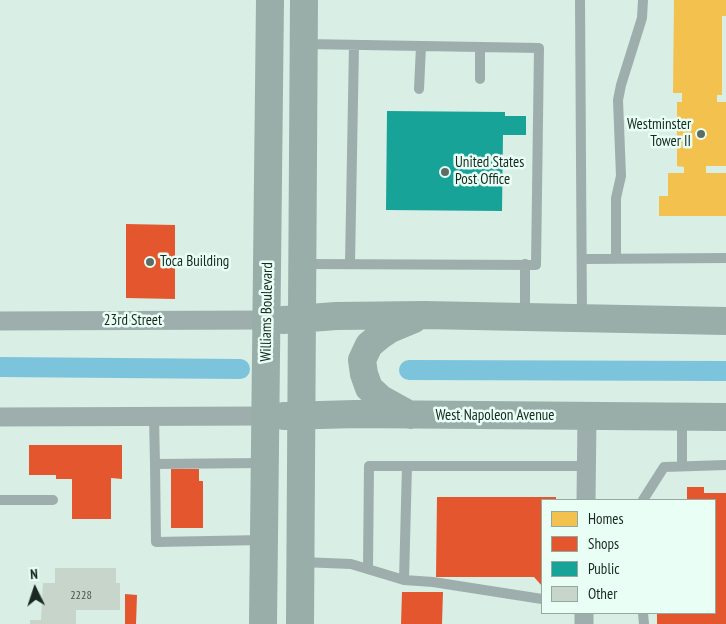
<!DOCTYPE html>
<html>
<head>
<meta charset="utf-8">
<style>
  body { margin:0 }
  #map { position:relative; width:726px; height:624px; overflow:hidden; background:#d9eee4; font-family:"PT Sans Narrow",sans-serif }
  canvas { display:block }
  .legend { position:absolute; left:541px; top:499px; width:175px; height:115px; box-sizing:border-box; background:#e9fff5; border:1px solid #96a9a1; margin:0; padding:6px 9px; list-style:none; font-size:15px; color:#1a2822 }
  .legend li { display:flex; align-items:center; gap:10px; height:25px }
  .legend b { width:25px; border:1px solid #96a9a1 }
  .north { position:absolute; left:10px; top:564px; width:50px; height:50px; -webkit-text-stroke:4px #e9fff5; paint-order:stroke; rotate:356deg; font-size:14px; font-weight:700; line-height:20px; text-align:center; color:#1a2822 }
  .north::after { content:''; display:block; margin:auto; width:18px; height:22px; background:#1a2822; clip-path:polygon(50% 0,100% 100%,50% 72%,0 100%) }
</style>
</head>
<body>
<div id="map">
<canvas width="726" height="624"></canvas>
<ul class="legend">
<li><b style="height:14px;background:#f2c14e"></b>Homes</li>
<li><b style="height:14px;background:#e4572e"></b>Shops</li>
<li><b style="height:14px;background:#17a398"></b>Public</li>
<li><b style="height:14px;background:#c7d5cb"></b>Other</li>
</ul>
<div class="north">N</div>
</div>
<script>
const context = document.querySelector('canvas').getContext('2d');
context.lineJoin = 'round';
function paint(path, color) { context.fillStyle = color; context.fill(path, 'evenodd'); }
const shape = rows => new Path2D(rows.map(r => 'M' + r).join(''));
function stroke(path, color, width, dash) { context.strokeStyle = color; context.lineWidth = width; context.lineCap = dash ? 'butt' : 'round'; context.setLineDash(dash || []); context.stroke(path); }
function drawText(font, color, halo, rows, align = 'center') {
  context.font = font + ' "PT Sans Narrow",sans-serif'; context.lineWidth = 5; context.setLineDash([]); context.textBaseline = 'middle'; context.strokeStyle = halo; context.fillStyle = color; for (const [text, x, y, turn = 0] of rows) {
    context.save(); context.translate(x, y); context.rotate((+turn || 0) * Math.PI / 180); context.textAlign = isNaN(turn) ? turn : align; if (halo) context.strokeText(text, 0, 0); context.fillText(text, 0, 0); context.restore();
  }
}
paint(shape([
  [674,0,726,0,726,16,722,16,722,95,717,95,717,102,726,102,726,166,706,166,706,173,726,173,726,216,659,216,659,196,668,196,668,173,684,173,684,167,677,166,677,102,682,102,682,93,673,93]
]), '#f2c14e');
paint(shape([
  [126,224,175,225,175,299,126,298],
  [29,445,122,445,122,479,111,478,111,519,72,519,72,479,56,479,56,475,29,475],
  [171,469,199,469,199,481,203,481,203,528,171,528],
  [687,487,704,487,704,493,726,493,726,624,657,624,657,613,715,613,715,500,687,500],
  [437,497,556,497,556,500,542,500,542,586,534,577,436,577],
  [402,592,443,592,442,624,401,624],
  [125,594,137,595,136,624,125,624]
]), '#e4572e');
paint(shape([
  [387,111,505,112,505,116,526,116,526,135,503,135,502,211,386,210]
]), '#17a398');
stroke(shape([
  [0,367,240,369],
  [409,370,726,371]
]), '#7cc3dc', 20);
paint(shape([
  [55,568,116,568,116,583,120,583,120,610,76,610,76,624,30,624,30,620,41,620,43,583,55,583]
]), '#c7d5cb');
stroke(shape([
  [580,0,582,318],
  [480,79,480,47],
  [419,89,421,46],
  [582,259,726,258],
  [616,259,616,198,621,176,618,100,621,85,642,18,643,0],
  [304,264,536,265,539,48,305,44],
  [350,264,354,45],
  [525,264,525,316],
  [154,417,155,464],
  [682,466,682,418],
  [0,500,53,500],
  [643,500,664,467,726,465],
  [263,540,156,542,155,464,263,463],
  [301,562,351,564,404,580,407,466],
  [368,569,369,466,586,466],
  [404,580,433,582,542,599],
  [643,613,644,624]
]), '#9eaead', 10);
stroke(shape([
  [0,321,266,320],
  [0,417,265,416],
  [586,500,587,416],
  [584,624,584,613]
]), '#9eaead', 19);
stroke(shape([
  [283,320,336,316,424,315,726,321],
  [410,415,381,399,369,388,364,374,362,360,369,345,381,335,390,329,414,319],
  [284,416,356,414,726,417],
  [263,624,270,0],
  [300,624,304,0]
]), '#99ada9', 28);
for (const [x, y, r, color] of [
  [701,134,5,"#5d6d66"],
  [445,172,5,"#5d6d66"],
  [150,262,5,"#5d6d66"]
]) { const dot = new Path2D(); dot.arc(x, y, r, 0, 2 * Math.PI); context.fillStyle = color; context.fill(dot); stroke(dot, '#e9fff5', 2); }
drawText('12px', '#46544d', null, [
  ["2228",81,596]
]);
drawText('15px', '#1a2822', '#e9fff5', [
  ["Westminster",691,125,"right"],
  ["Tower II",691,142,"right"],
  ["United States",455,163],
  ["Post Office",455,180],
  ["Toca Building",160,262]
], 'left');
drawText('15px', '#1a2822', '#e9fff5', [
  ["Williams Boulevard",267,312,-89],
  ["23rd Street",133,321],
  ["West Napoleon Avenue",495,416]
]);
</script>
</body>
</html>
